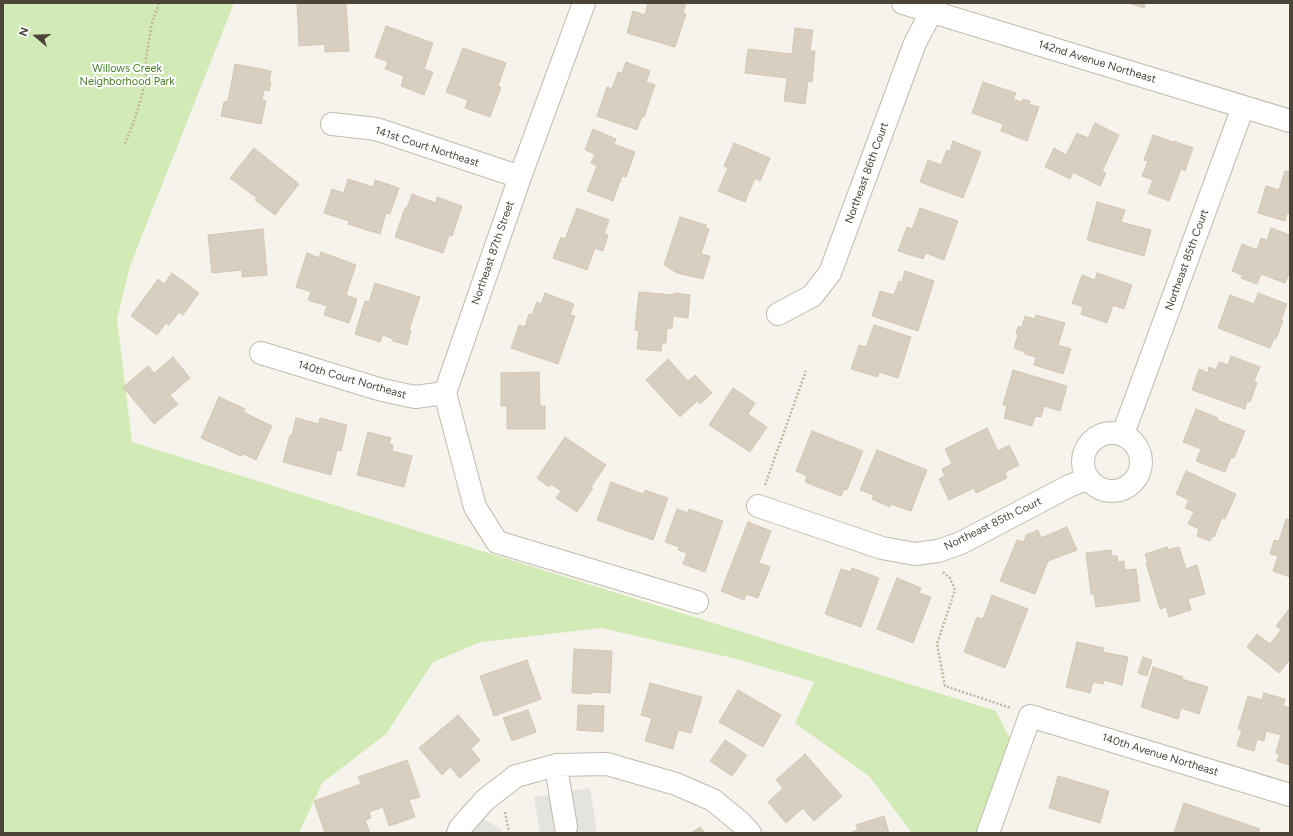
<!DOCTYPE html>
<html>
<head>
<meta charset="utf-8">
<style>
  body { margin:0 }
  #map { position:relative; width:1293px; height:836px; overflow:hidden; background:#f6f3ec; font-family:Figtree,sans-serif }
  canvas { display:block }
  .frame { position:absolute; inset:0; border:4px solid #4b4439; pointer-events:none }
  .north { position:absolute; left:16px; top:16px; width:40px; height:40px; -webkit-text-stroke:3px #fff; paint-order:stroke; rotate:289deg; font-size:11px; font-weight:700; line-height:16px; text-align:center; color:#4b4439 }
  .north::after { content:''; display:block; margin:auto; width:14px; height:18px; background:#4b4439; clip-path:polygon(50% 0,100% 100%,50% 72%,0 100%) }
</style>
</head>
<body>
<div id="map">
<canvas width="1293" height="836"></canvas>
<div class="frame"></div>
<div class="north">N</div>
</div>
<script>
const context = document.querySelector('canvas').getContext('2d');
context.lineJoin = 'round';
function paint(path, color) { context.fillStyle = color; context.fill(path, 'evenodd'); }
const shape = rows => new Path2D(rows.map(r => 'M' + r).join(''));
function stroke(path, color, width, dash) { context.strokeStyle = color; context.lineWidth = width; context.lineCap = dash ? 'butt' : 'round'; context.setLineDash(dash || []); context.stroke(path); }
function drawText(font, color, halo, rows, align = 'center') {
  context.font = font + ' Figtree,sans-serif'; context.lineWidth = 4; context.setLineDash([]); context.textBaseline = 'middle'; context.strokeStyle = halo; context.fillStyle = color; for (const [text, x, y, turn = 0] of rows) {
    context.save(); context.translate(x, y); context.rotate((+turn || 0) * Math.PI / 180); context.textAlign = isNaN(turn) ? turn : align; if (halo) context.strokeText(text, 0, 0); context.fillText(text, 0, 0); context.restore();
  }
}
paint(shape([
  [3,3,234,3,130,266,117,319,132,442,996,711,1012,743,977,833,912,833,869,776,795,723,814,682,737,659,601,628,481,642,433,662,386,734,322,783,299,833,3,833]
]), '#d2eab5');
paint(shape([
  [590,788,597,831,584,833,540,833,534,797],
  [463,806,502,830,501,833,444,833]
]), '#e5e3e0');
const building = shape([
  [297,3,346,3,349,51,325,52,325,44,299,46,297,3],
  [648,3,686,3,683,13,686,14,675,47,627,33,633,11,645,15,648,3],
  [1128,3,1145,3,1144,8,1128,3],
  [386,26,433,43,424,69,433,72,424,95,401,86,404,76,385,69,388,62,375,57,386,26],
  [795,28,813,30,810,51,815,51,812,82,808,81,805,104,784,101,787,78,745,73,748,49,792,54,795,28],
  [463,48,506,63,498,86,501,87,490,117,465,108,468,100,446,92,463,48],
  [626,62,650,71,646,82,655,85,644,117,642,116,637,130,597,116,607,87,612,89,618,72,622,73,626,62],
  [235,64,271,71,269,81,271,82,269,91,264,90,262,100,266,101,261,124,221,116,224,102,228,101,235,64],
  [983,82,1016,93,1013,99,1022,102,1023,99,1030,101,1029,104,1039,107,1027,141,1001,131,1003,124,972,113,983,82],
  [1095,123,1119,135,1102,171,1106,173,1100,186,1073,172,1070,179,1045,167,1054,148,1066,155,1077,133,1088,138,1095,123],
  [593,129,616,139,614,144,635,152,626,177,622,176,613,201,587,191,597,166,591,163,595,154,585,150,593,129],
  [1153,135,1173,142,1174,141,1193,148,1185,171,1181,169,1169,201,1148,193,1153,180,1142,176,1148,161,1144,160,1153,135],
  [953,141,981,152,963,198,920,182,928,160,941,165,947,150,950,151,953,141],
  [734,143,770,158,760,181,755,178,745,202,718,191,728,168,724,166,734,143],
  [254,148,299,184,275,215,255,200,257,198,230,178,254,148],
  [1285,171,1290,172,1290,214,1287,213,1285,221,1258,213,1266,186,1279,190,1285,171],
  [348,179,373,187,375,180,399,188,390,214,386,213,380,234,348,224,349,221,324,213,332,189,344,193,348,179],
  [412,194,436,203,437,197,462,206,452,236,449,235,443,253,395,237,405,208,407,208,412,194],
  [1097,202,1125,210,1121,222,1151,230,1144,256,1087,240,1097,202],
  [577,208,609,220,604,233,608,235,603,251,595,248,587,270,553,258,561,237,565,239,577,208],
  [920,208,958,221,944,260,926,253,923,259,898,251,907,227,912,229,920,208],
  [680,217,706,225,706,228,709,229,701,254,710,256,703,279,677,273,664,265,680,217],
  [1271,228,1290,235,1290,271,1285,283,1261,274,1257,284,1241,278,1242,275,1232,271,1242,244,1257,250,1261,238,1267,240,1271,228],
  [263,229,267,275,242,277,242,270,212,273,208,235,263,229],
  [321,252,356,265,346,295,357,299,349,323,324,315,327,306,308,300,311,292,296,287,307,253,319,258,321,252],
  [905,271,934,281,918,331,872,316,880,291,894,295,899,281,902,282,905,271],
  [172,273,199,293,183,315,179,312,169,325,166,323,157,335,131,316,158,279,164,284,172,273],
  [1097,273,1132,285,1124,309,1113,305,1107,323,1081,314,1083,307,1072,303,1082,275,1095,280,1097,273],
  [375,283,420,297,409,330,411,331,407,345,393,341,393,339,383,335,380,342,355,334,365,301,369,302,375,283],
  [639,292,674,295,674,293,690,295,688,318,673,316,672,328,667,329,666,343,662,343,661,351,637,349,639,331,635,330,639,292],
  [545,293,574,304,570,315,575,316,558,364,511,348,519,325,525,327,529,314,532,315,537,302,541,304,545,293],
  [1258,293,1287,304,1281,320,1283,321,1276,339,1274,338,1270,348,1218,328,1230,295,1254,304,1258,293],
  [1036,315,1065,323,1058,345,1071,349,1063,374,1034,365,1036,357,1025,354,1025,352,1014,348,1018,335,1016,333,1018,327,1022,326,1025,316,1035,319,1036,315],
  [874,325,911,337,898,378,879,372,878,377,851,369,859,345,866,347,874,325],
  [1231,356,1260,367,1254,381,1257,383,1250,402,1247,401,1245,409,1192,390,1199,369,1208,373,1209,367,1216,370,1219,362,1228,365,1231,356],
  [173,357,190,378,170,395,178,404,154,424,123,387,148,366,154,373,173,357],
  [668,359,688,381,695,375,712,393,700,404,697,401,680,417,646,380,668,359],
  [1013,370,1067,386,1060,411,1044,406,1041,417,1035,416,1032,426,1004,418,1007,406,1003,405,1013,370],
  [539,372,540,406,545,406,545,429,507,429,507,406,501,406,501,373,539,372],
  [733,388,755,403,748,414,767,427,750,452,709,425,733,388],
  [219,397,245,409,243,412,272,426,256,460,243,454,241,456,201,438,219,397],
  [1196,409,1218,418,1217,420,1245,431,1234,458,1231,457,1225,472,1196,461,1201,449,1183,442,1196,409],
  [296,418,319,424,320,418,347,425,341,451,337,450,331,475,283,462,290,435,292,435,296,418],
  [987,428,998,451,1009,445,1019,465,1005,472,1007,478,976,493,974,488,949,500,939,479,945,476,942,469,952,464,945,449,987,428],
  [812,431,863,451,847,490,844,489,841,496,805,482,807,476,796,471,812,431],
  [368,432,391,438,389,444,393,445,392,451,412,456,404,487,357,475,368,432],
  [565,437,606,465,591,487,593,488,577,512,556,498,561,491,551,484,549,487,537,478,565,437],
  [877,450,927,470,911,511,891,504,890,507,872,499,874,495,860,490,877,450],
  [1186,471,1236,494,1225,519,1222,518,1214,537,1212,536,1210,541,1197,536,1199,529,1188,524,1194,512,1185,508,1189,500,1176,494,1186,471],
  [611,482,643,494,645,490,668,498,653,540,597,520,611,482],
  [677,509,688,513,689,509,723,521,705,572,683,564,687,553,678,550,679,547,665,542,677,509],
  [1286,519,1290,520,1290,577,1273,571,1278,556,1270,554,1274,540,1279,541,1286,519],
  [748,522,771,531,759,563,770,567,758,598,746,594,744,600,721,591,748,522],
  [1067,527,1077,550,1048,561,1035,594,1000,581,1017,540,1024,542,1026,535,1038,530,1041,538,1067,527],
  [1167,547,1168,550,1179,547,1186,569,1197,565,1205,594,1188,599,1191,610,1169,617,1166,607,1160,609,1146,563,1148,563,1145,554,1167,547],
  [1111,550,1112,556,1117,556,1118,562,1124,561,1125,570,1136,569,1140,601,1096,607,1094,594,1091,594,1086,553,1111,550],
  [852,568,879,578,861,627,825,614,841,569,851,572,852,568],
  [897,578,921,588,919,593,931,597,913,643,877,629,897,578],
  [992,595,1028,609,1005,668,964,652,977,617,983,619,992,595],
  [1290,608,1290,659,1279,673,1247,647,1257,634,1270,644,1281,630,1276,626,1290,608],
  [1077,642,1104,648,1103,652,1128,657,1122,685,1104,680,1103,684,1093,682,1090,693,1066,687,1077,642],
  [574,649,612,651,610,693,592,692,591,694,572,693,574,649],
  [1143,657,1152,660,1147,676,1138,673,1143,657],
  [527,660,541,699,494,716,480,676,527,660],
  [1153,667,1183,677,1182,679,1208,687,1199,714,1181,708,1178,719,1141,707,1153,667],
  [650,683,702,697,691,733,678,730,673,749,645,741,652,718,641,715,650,683],
  [738,690,781,715,763,747,719,722,738,690],
  [1264,693,1285,699,1283,706,1290,708,1290,765,1277,761,1279,754,1276,753,1281,735,1266,731,1264,741,1257,739,1254,751,1237,746,1242,729,1238,729,1248,696,1262,700,1264,693],
  [578,705,604,706,603,732,577,730,578,705],
  [528,710,536,732,512,741,503,718,528,710],
  [458,715,480,740,471,749,480,760,460,778,450,767,442,775,419,748,458,715],
  [725,740,747,755,732,776,710,761,725,740],
  [805,754,842,796,814,821,803,808,786,823,768,802,783,788,776,780,805,754],
  [407,760,420,797,409,800,415,817,389,826,383,807,369,812,371,818,365,820,370,833,325,833,314,801,361,784,358,777,407,760],
  [1058,776,1109,791,1100,823,1049,808,1058,776],
  [1184,803,1260,829,1258,833,1177,833,1174,832,1184,803],
  [884,816,889,833,850,833,858,830,856,825,884,816],
  [700,827,705,833,691,833,700,827]
]);
paint(building, '#d8cfc1');
stroke(building, '#d3c7b4', 1);
const minor = shape([
  [584,3,520,177,445,393,475,507,497,542,697,602],
  [903,3,1290,121],
  [332,124,376,129,520,177],
  [778,314,812,296,830,273,915,43,936,3],
  [261,353,382,390,415,397,445,393],
  '1083 462a29 29 0 1 1 58 0a29 29 0 1 1-58 0Z',
  [1123,434,1243,107],
  [758,506,882,548,915,554,938,551,961,543,1071,485,1088,479],
  [557,765,558,779,566,827],
  [458,833,460,828,485,800,516,776,557,765,607,764,676,784,713,800,741,823,750,833],
  [988,833,1030,716,1290,795]
]);
stroke(minor, '#c2bbae', 24);
stroke(shape([
  [125,144,135,118,146,81,146,58,152,23,159,3],
  [765,485,806,371],
  [943,572,950,578,955,590,937,644,945,686,1011,708],
  [505,812,509,833]
]), '#c4b79f', 2.5, [2, 2]);
stroke(minor, '#fff', 22);
drawText('11px', '#4b4439', '#fff', [
  ["142nd Avenue Northeast",1097,62,17],
  ["141st Court Northeast",427,147,18],
  ["Northeast 86th Court",867,173,-70],
  ["Northeast 87th Street",493,253,-71],
  ["Northeast 85th Court",1187,260,-70],
  ["140th Court Northeast",352,380,16],
  ["Northeast 85th Court",993,524,-26],
  ["140th Avenue Northeast",1160,755,17]
]);
drawText('11px', '#4a7f2a', '#fff', [
  ["Willows Creek",127,69],
  ["Neighborhood Park",127,82]
]);
</script>
</body>
</html>
